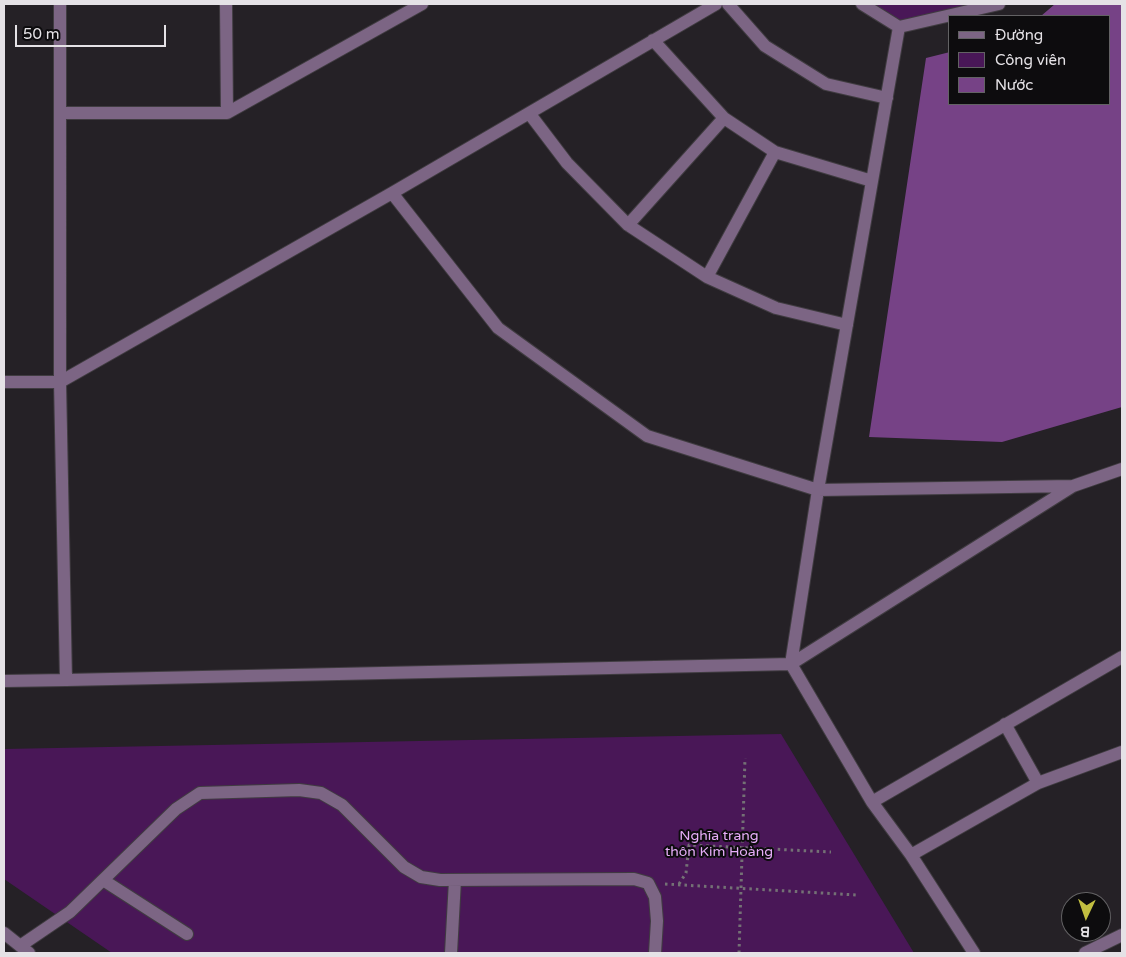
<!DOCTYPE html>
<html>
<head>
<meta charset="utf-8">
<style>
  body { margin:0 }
  #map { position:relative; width:1126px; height:957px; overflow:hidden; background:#252126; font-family:"Varela Round",sans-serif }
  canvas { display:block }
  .frame { position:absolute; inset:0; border:5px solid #e5e2e6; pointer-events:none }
  .legend { position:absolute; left:948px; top:15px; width:162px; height:90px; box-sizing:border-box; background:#0d0c0e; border:1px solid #636264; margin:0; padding:6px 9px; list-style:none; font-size:15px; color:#e5e2e6 }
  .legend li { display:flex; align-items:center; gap:10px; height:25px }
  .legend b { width:25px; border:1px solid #636264 }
  .north { position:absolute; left:1061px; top:892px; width:50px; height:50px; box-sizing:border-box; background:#0d0c0e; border:1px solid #636264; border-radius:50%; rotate:183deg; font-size:14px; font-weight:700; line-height:20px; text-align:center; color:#e5e2e6 }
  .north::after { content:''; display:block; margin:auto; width:18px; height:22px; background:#c1be40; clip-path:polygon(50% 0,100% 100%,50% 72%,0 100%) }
  .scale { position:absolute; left:15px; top:25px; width:151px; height:22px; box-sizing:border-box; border:2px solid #e5e2e6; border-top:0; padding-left:6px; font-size:15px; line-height:18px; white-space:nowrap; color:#e5e2e6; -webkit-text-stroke:4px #0d0c0e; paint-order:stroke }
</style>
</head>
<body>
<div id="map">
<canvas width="1126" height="957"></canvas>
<div class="frame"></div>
<ul class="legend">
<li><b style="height:6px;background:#7c6584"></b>Đường</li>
<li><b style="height:14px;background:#491757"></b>Công viên</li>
<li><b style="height:14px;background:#764286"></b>Nước</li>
</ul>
<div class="north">B</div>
<div class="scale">50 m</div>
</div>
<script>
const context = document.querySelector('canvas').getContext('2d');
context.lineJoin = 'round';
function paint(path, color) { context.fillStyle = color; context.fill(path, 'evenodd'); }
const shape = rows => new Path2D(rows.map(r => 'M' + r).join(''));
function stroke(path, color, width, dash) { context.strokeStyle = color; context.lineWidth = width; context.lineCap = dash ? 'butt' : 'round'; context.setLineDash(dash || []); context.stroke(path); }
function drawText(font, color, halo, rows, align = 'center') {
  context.font = font + ' "Varela Round",sans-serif'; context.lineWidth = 4; context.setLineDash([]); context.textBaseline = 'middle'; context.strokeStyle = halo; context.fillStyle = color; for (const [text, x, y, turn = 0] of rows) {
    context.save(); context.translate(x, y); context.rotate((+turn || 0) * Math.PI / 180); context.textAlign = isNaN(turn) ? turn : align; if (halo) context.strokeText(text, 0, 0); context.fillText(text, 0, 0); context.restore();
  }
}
paint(shape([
  [862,4,999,4,899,27],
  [781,734,914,953,112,953,4,879,4,749]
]), '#491757');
paint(shape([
  [1055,4,1122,4,1122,407,1002,442,869,437,926,58,950,52,950,104,1110,104,1110,16,1041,16]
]), '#764286');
const minor = shape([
  [226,4,227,113],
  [728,4,765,46,826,84,887,98],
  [862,4,899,27,999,4],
  [899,27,818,490,791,664,872,802,911,855,974,953],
  [653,40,724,118,775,152,872,181],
  [61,113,227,113,422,4],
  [529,113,567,163,628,225,707,277,776,308,847,325],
  [392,193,498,328,647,436,818,490,1073,486,1122,469],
  [628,225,724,118],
  [707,277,775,152],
  [4,382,60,382,392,193,716,4],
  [66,680,791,664,1073,486],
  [4,681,66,680,60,382,60,4],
  [1005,724,1038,783],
  [872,802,1122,657],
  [911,855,1038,783,1122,752],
  [103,880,187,934],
  [4,933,29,953],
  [20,946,70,912,176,809,200,793,299,790,321,793,342,805,404,867,421,877,440,880,634,879,648,883,655,897,657,921,655,953],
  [451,953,455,880],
  [1085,953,1122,935]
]);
stroke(minor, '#403c41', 14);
stroke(shape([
  [665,884,856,895],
  [679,884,686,873,689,845,831,852],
  [739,953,745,758]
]), '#747175', 3, [2.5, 4]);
stroke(minor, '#7c6584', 12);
drawText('14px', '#e7adf9', '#0d0c0e', [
  ["Nghĩa trang",719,836],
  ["thôn Kim Hoàng",719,852]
]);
</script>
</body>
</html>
